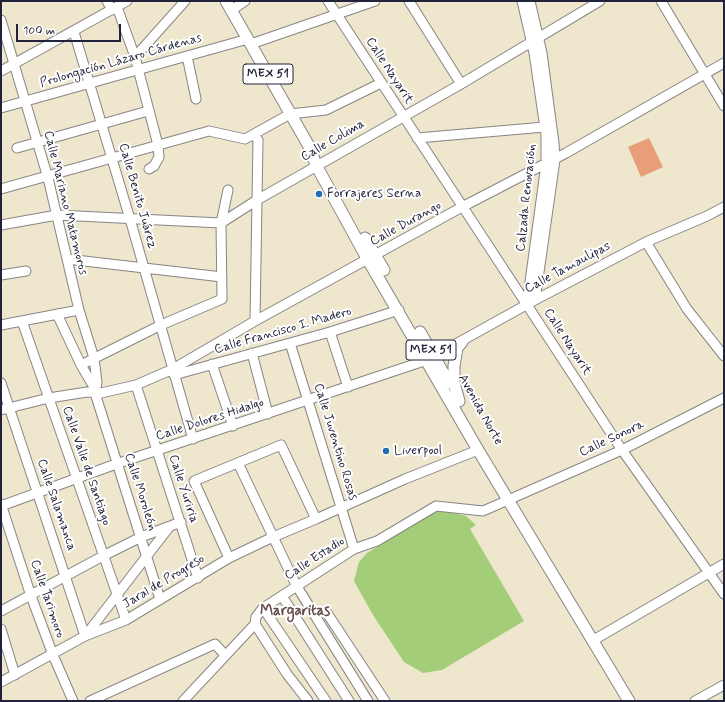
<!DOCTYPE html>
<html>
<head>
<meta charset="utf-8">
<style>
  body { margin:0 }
  #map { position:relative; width:725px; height:702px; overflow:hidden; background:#efe7cd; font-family:Mynerve,sans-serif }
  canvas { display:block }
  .frame { position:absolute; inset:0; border:2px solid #22223b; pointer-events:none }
  .scale { position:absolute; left:16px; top:24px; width:105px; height:18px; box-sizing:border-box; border:2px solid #22223b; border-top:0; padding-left:5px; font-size:12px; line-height:14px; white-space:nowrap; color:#22223b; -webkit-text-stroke:3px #fff; paint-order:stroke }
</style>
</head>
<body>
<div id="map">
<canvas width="725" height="702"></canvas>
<div class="frame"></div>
<div class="scale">100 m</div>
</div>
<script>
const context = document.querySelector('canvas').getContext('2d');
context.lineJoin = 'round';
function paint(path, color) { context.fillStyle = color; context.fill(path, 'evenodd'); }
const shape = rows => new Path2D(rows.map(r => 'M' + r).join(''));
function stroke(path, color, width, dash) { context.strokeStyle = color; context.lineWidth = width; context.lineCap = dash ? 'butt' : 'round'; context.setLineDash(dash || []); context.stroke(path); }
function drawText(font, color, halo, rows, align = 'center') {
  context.font = font + ' Mynerve,sans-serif'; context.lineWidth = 4; context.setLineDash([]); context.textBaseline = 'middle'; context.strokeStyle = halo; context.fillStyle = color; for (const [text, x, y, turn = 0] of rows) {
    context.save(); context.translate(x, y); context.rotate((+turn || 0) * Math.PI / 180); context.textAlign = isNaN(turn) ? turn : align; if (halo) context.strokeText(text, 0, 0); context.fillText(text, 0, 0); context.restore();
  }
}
paint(shape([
  [437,509,466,516,476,525,470,529,524,621,442,670,423,673,404,662,373,615,354,581,359,562,367,553]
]), '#a4cd79');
paint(shape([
  [649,138,663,167,641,177,628,147]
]), '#e89e78');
const minor = shape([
  [107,1,112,10],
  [328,1,622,450,724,594],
  [409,1,461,84],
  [522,1,534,53,546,135,546,164,527,304],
  [530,1,542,53,554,143,555,160,535,300],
  [661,1,724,106],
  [117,7,135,57,158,145,159,157,154,166,149,169],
  [232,10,245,1],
  [1,20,48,178,79,310,94,358,97,382,95,393,160,599],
  [74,32,130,219,193,439],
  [251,44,375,1],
  [187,56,196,99],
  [135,57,185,1],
  [1,71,127,1],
  [1,108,248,39],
  [254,135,258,140,255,321],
  [417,138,545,127],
  [17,148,148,111],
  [1,189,209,131,245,139,290,114,326,110,381,83],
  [1,225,57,215,221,223,257,200,461,84,600,1],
  [646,242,687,309,724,356],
  [67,259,222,277],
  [1,275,26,271],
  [57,314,81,365,95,389],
  [22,321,126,620],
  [1,325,79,310],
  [330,332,348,387],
  [290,343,354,549],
  [252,353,268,414],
  [212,364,233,426],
  [81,365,161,325,222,299,221,223,228,190],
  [174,375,330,332,399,310],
  [1,383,85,636],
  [136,385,198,578],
  [1,410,49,398,87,392,101,393,136,385,173,369,255,321,462,207,566,153,724,63],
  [238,463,296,585,368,701],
  [1,504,31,596,53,655,73,701],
  [1,506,116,464,427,360,535,300,646,242,707,216,724,207],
  [229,558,194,481,281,445,316,519],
  [282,596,349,701],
  [263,608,326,701],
  [1,611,103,556,141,537,181,522],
  [327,613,385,701],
  [1,629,15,675],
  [86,635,170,526],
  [592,641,724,564],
  [1,682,85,636,126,620,229,558,273,537,316,519,405,479,478,450],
  [90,701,215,644,225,655],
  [183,701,255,624],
  [308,701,287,674,255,624,256,617,263,608,354,549,377,541,436,506,483,511,622,450,724,398],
  [695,701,724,685]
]);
const major = shape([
  [226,1,310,148,316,165,368,260,478,450,629,701],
  [365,238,384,270],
  [420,332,449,383],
  [459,401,454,383,454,366,457,348,462,342]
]);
stroke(minor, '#888484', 11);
stroke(major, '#888484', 13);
stroke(minor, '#fff', 9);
stroke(major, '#fff', 11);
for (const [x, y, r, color] of [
  [319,194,4,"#1f6fb2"],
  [386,451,4,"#1f6fb2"]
]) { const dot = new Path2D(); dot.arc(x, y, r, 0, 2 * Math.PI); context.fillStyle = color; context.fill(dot); stroke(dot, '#fff', 1.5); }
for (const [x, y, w] of [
  [268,74,50],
  [431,350,50]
]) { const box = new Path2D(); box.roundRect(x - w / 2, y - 10, w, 20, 3); context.fillStyle = '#fff'; context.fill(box); stroke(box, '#22223b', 1); }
drawText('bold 12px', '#22223b', null, [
  ["MEX 51",268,74],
  ["MEX 51",431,350]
]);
drawText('13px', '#22223b', '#fff', [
  ["Prolongación Lázaro Cárdenas",121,61,-16],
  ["Calle Nayarit",389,71,57],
  ["Calle Colima",333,141,-30],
  ["Calle Benito Juárez",137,196,74],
  ["Calzada Renovación",527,198,-84],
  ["Calle Mariano Matamoros",65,203,76],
  ["Calle Durango",406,224,-29],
  ["Calle Tamaulipas",568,268,-28],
  ["Calle Francisco I. Madero",283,331,-16],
  ["Calle Nayarit",567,342,57],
  ["Avenida Norte",480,410,61],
  ["Calle Dolores Hidalgo",210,420,-18],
  ["Calle Sonora",612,439,-25],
  ["Calle Juventino Rosas",335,442,73],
  ["Calle Valle de Santiago",86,466,71],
  ["Calle Yuriria",183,489,72],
  ["Calle Moroleón",140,492,72],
  ["Calle Salamanca",56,505,71],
  ["Calle Estadio",315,559,-33],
  ["Jaral de Progreso",164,582,-31],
  ["Calle Tarimoro",47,599,71]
]);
drawText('13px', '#22223b', '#fff', [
  ["Forrajeres Serna",327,194],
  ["Liverpool",394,451]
], 'left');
drawText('bold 15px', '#674d50', '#fff', [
  ["Margaritas",295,612]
]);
</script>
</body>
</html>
